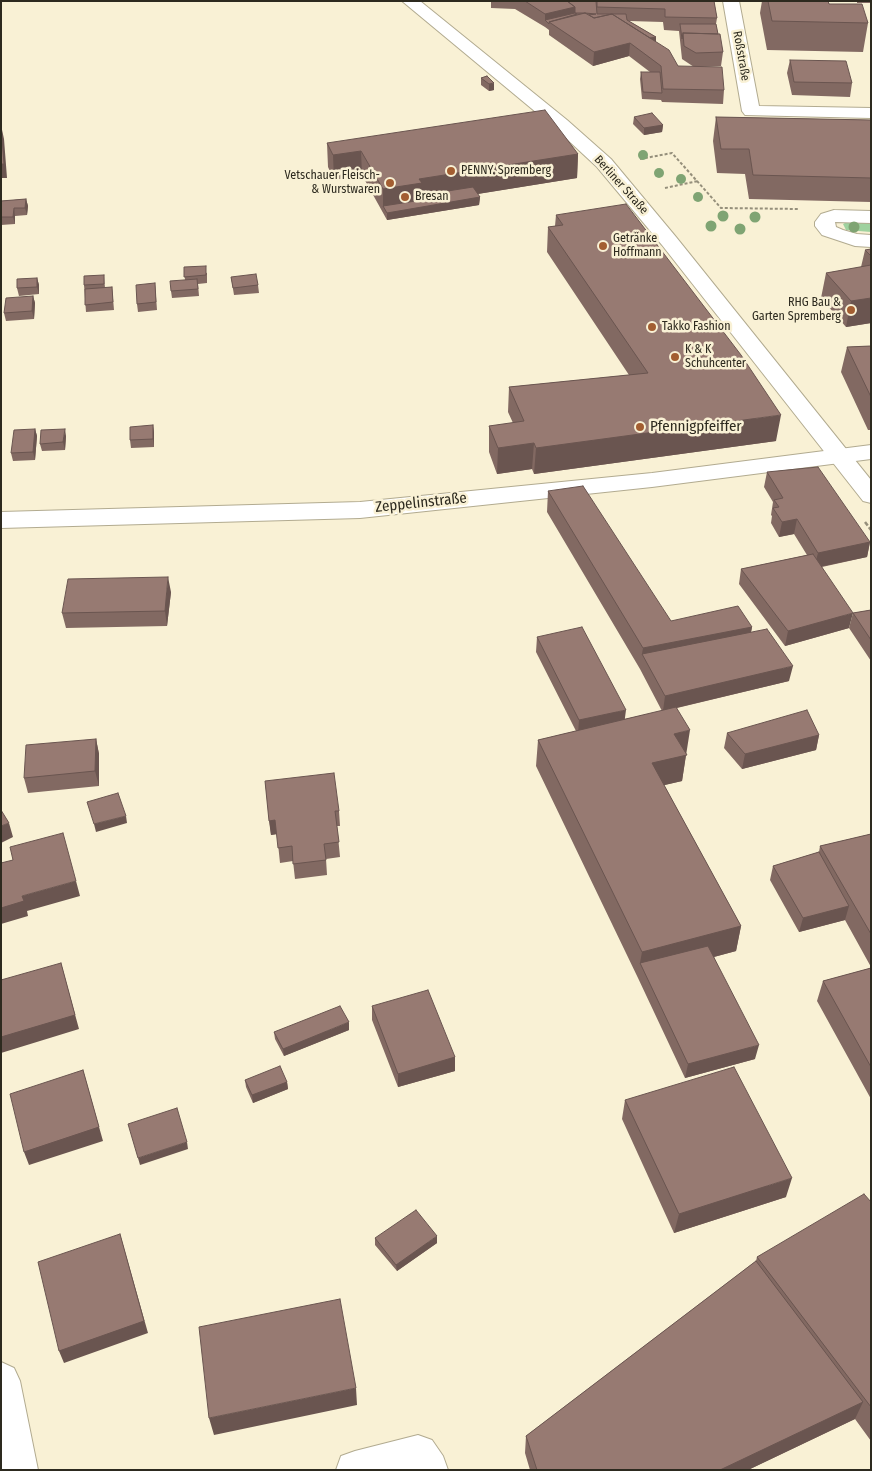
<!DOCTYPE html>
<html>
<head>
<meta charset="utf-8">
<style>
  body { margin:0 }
  #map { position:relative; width:872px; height:1471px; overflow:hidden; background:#f9f1d5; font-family:"Fira Sans Condensed",sans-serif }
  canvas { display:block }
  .frame { position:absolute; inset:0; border:2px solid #2d2a1f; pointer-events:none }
</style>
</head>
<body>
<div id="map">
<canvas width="872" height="1471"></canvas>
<div class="frame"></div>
</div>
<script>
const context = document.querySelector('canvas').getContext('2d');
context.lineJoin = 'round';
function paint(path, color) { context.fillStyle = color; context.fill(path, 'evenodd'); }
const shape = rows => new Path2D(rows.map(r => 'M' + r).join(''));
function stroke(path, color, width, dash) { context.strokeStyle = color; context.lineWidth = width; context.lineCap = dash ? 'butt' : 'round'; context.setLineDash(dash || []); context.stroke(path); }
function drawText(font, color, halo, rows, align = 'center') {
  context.font = font + ' "Fira Sans Condensed",sans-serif'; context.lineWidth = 5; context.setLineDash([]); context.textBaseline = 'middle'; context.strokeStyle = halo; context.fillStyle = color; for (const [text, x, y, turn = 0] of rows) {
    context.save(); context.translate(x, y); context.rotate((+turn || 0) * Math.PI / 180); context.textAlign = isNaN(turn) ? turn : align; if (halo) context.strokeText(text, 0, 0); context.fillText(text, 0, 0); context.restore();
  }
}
paint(shape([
  [849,221,871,221,871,232,846,230,843,224]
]), '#9fd29f');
const minor = shape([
  [723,1,739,1,759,106,871,108,871,118,745,115,742,111,723,1],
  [834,210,871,211,871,223,835,222,836,227,843,230,857,234,871,235,871,247,855,246,822,235,815,226,815,222,821,214,834,210],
  [1,1362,14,1368,20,1381,38,1470,1,1470,1,1362],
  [418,1435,432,1440,443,1456,448,1470,336,1470,341,1456,355,1451,418,1435]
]);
const tertiary = shape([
  [871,445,871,459,652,487,360,518,1,528,1,512,360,502,652,473,871,445]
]);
const secondary = shape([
  [402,1,420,1,567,120,611,159,676,237,871,480,871,503,863,501,662,245,597,167,555,128,402,1]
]);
stroke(minor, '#b2ab90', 2);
stroke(tertiary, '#b2ab90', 2);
stroke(secondary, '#b2ab90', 2);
stroke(shape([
  [640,159,672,153,721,208,799,209],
  [665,188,698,181]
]), '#958f7b', 2, [3, 2]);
stroke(shape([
  [865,522,871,530]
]), '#958f7b', 2.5, [4.5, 2]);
paint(minor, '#fff');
paint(tertiary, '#fff');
paint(secondary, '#fff');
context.fillStyle = '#7fa473';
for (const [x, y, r] of [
  [643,155,5],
  [659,173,5],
  [681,179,5],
  [698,197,5],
  [723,216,5.5],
  [755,217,5.5],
  [711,226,5.5],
  [854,227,5.5],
  [740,229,5.5]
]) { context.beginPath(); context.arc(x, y, r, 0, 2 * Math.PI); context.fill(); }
paint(shape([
  [491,1,714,1,717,18,716,24,718,34,723,52,721,66,694,67,682,59,679,31,664,30,663,22,629,21,656,37,656,42,678,66,724,90,723,104,662,102,661,100,642,99,640,79,641,72,650,72,629,56,593,66,549,35,549,30,545,27,515,9,491,8],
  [762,1,828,1,829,4,868,23,863,52,767,50,760,13],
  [857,1,871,1,871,3,857,3],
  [790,60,852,83,850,97,792,95,787,73],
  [487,76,494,90,489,91,481,85,481,78],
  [634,117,663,125,662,132,644,135,633,124],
  [716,117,871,120,871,202,749,199,745,174,717,173,713,141],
  [327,143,578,154,577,178,477,194,480,197,479,205,387,220,362,175,334,180,328,167],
  [26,199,28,206,27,215,15,216,15,224,1,225,1,201],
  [556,215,776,441,534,474,532,469,497,474,489,452,489,426,513,423,508,412,509,387,629,375,547,252,548,227,555,226],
  [871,249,871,323,846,327,821,298,826,273,861,267,865,250],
  [184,267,207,273,207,283,198,284,199,296,172,298,171,291,185,280],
  [104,275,105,288,112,287,114,310,86,312,84,285],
  [231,277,258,285,259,293,234,295],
  [37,278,39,285,39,294,19,296,17,288],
  [155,283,157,310,138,312,137,304],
  [33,296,35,303,34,319,6,321,4,313],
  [871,346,871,430,868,430,841,372,847,347],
  [153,425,154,433,154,447,131,448,130,440],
  [35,429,37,436,35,460,13,461,11,453],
  [66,436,65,450,42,451,40,444],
  [767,472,870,542,867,557,822,567,849,628,785,646,739,584,741,569,807,555,794,534,779,537,771,523,772,516,771,515,773,502,764,487],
  [548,491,671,621,752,627,751,632,789,681,677,708,686,754,682,781,664,785,741,926,736,951,714,957,755,1059,685,1078,638,978,536,766,538,740,576,731,536,652,537,637,625,719,662,711,640,669,547,512],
  [171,592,167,626,66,628,62,613],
  [871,610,871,661,849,628,853,613],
  [727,733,819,735,816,750,742,769,724,748],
  [96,739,99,754,99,786,28,793,24,778],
  [265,781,339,811,340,826,337,826,340,857,326,859,327,875,295,879,293,861,280,863,277,834,271,835],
  [871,834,871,967,845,920,799,932,770,880,773,866,819,852,820,846],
  [871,968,871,1099,817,1001,823,981],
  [372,1006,455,1057,455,1071,398,1087,372,1020],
  [349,1030,284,1056,275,1039,274,1032],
  [245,1080,287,1082,288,1089,253,1103,246,1087],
  [625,1100,786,1197,674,1233,622,1119],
  [871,1202,871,1441,855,1419,748,1470,530,1470,525,1453,526,1436,756,1261,757,1257],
  [375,1238,437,1243,397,1271,375,1245]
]), '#826962');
paint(shape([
  [575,7,575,20,549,22,545,20,545,14],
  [656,37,656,44,643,40],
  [630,43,629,56,593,66,594,52],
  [494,83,494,90,489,91,489,84],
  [1,125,4,139,7,178,1,178],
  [663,125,662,132,644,135,644,128],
  [361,151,362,175,334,180,333,155],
  [578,154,577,178,422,203,480,197,479,205,387,220,387,213,383,206,383,189,419,179],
  [26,199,28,206,27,215,25,208],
  [14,208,15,216,15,224,13,217],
  [37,278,39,285,39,294,37,287],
  [33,296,35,303,34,319,32,311],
  [871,298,871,323,846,327,851,301],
  [781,415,776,441,534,474,536,448],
  [153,425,154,433,154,447,153,439],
  [35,429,37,436,35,460,33,452],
  [65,429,66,436,65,450,63,442],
  [534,443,532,469,497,474,498,448],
  [797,519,794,534,779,537,782,522],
  [870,542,867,557,814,568,818,553],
  [168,577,171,592,167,626,165,611],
  [853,613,849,628,785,646,788,631],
  [752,627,748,648,642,654,643,648],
  [793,666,789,681,663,711,665,696],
  [626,710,624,725,578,735,579,720],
  [690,730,682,781,648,789,652,763,674,734],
  [819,735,816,750,742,769,745,754],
  [96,739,99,754,99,786,95,771],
  [126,816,127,823,96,832,94,824],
  [275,820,277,834,271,835,269,821],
  [9,823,13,837,1,843,1,826],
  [76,881,80,896,27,911,28,916,1,924,1,908,22,896],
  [849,906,845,920,799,932,803,918],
  [741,926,736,951,646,975,640,963,642,952],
  [61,963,79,1029,1,1053,1,1037],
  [349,1022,349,1030,284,1056,283,1049],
  [759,1045,755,1059,685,1078,688,1064],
  [455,1057,455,1071,398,1087,398,1074],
  [83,1070,103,1141,29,1165,24,1152],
  [287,1082,288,1089,253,1103,252,1095],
  [187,1142,188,1149,140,1165,138,1158],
  [792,1178,786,1197,674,1233,679,1214],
  [120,1234,148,1333,64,1363,59,1351],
  [437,1236,437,1243,397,1271,396,1265],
  [356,1388,357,1405,214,1435,209,1418],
  [863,1402,855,1419,748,1470,720,1470]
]), '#6a5550');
const building = shape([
  [525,1,567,1,575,7,545,14,525,1],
  [567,1,596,1,597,14,626,14,627,20,656,37,650,38,612,14,594,18,589,15,596,14,585,13,575,13,577,14,549,22,549,24,545,20,575,13,575,7,567,1],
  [597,1,714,1,717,18,665,17,665,9,597,7,597,1],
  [768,1,828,1,829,4,862,4,868,23,772,21,768,1],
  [585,13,594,18,612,14,669,50,678,66,722,67,724,90,663,89,661,66,630,43,594,52,549,22,585,13],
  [680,24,716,24,718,34,683,33,682,39,680,24],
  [683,33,720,34,723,52,696,53,684,46,683,33],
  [790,60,846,61,852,83,794,82,790,60],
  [641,72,660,72,662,93,643,92,641,72],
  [487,76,494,83,489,84,481,78,487,76],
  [545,110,578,154,419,179,422,183,383,189,361,151,333,155,327,143,545,110],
  [652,113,663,125,644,128,634,117,652,113],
  [716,117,871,120,871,178,753,175,749,149,721,149,716,117],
  [1,125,4,164,1,164,1,125],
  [473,187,480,197,387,213,383,206,422,200,422,195,473,187],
  [26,199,25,208,14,208,13,217,1,217,1,201,26,199],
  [626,204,741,355,781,415,536,448,534,443,498,448,489,426,524,421,509,387,648,373,548,227,563,225,556,215,626,204],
  [871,249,871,256,865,250,871,249],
  [871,265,871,298,851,301,826,273,871,265],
  [206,266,206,275,184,277,184,267,206,266],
  [256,274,258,285,233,288,231,277,256,274],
  [104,275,104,284,84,285,84,276,104,275],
  [37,278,37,287,17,288,17,279,37,278],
  [197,279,198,289,171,291,170,281,197,279],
  [155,283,156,302,137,304,136,285,155,283],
  [112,287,113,302,85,305,85,289,112,287],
  [33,296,32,311,4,313,6,298,33,296],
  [871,346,871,397,847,347,871,346],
  [153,425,153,439,130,440,130,427,153,425],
  [35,429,33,452,11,453,14,430,35,429],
  [65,429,63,442,40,444,41,430,65,429],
  [818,467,870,542,818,553,797,519,782,522,773,508,779,507,774,500,783,498,767,472,818,467],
  [583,486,671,621,738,606,752,627,643,648,548,491,583,486],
  [813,554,853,613,788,631,741,569,813,554],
  [168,577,165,611,62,613,68,579,168,577],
  [871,610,871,640,853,613,871,610],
  [582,627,626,710,579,720,537,637,582,627],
  [767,629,793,666,665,696,642,654,767,629],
  [676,707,690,730,674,734,687,755,652,763,741,926,642,952,538,740,676,707],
  [807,710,819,735,745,754,727,733,807,710],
  [96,739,95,771,24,778,26,745,96,739],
  [334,773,339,811,335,811,339,842,324,844,326,860,293,864,292,846,278,848,275,820,269,821,265,781,334,773],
  [118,793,126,816,94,824,87,802,118,793],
  [1,810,9,823,1,826,1,810],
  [63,833,76,881,22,896,24,901,1,908,1,863,13,860,10,847,63,833],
  [871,834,871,934,820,846,871,834],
  [819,852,849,906,803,918,773,866,819,852],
  [708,946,759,1045,688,1064,640,963,708,946],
  [61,963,75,1015,1,1037,1,980,61,963],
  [871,968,871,1067,823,981,871,968],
  [428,990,455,1057,398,1074,372,1006,428,990],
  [340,1006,349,1022,283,1049,274,1032,340,1006],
  [280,1066,287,1082,252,1095,245,1080,280,1066],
  [734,1067,792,1178,679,1214,625,1100,734,1067],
  [83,1070,99,1127,24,1152,10,1094,83,1070],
  [177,1108,187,1142,138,1158,128,1124,177,1108],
  [864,1194,871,1202,871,1407,757,1257,864,1194],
  [416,1210,437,1236,396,1265,375,1238,416,1210],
  [120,1234,144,1321,59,1351,38,1262,120,1234],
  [756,1261,863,1402,720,1470,537,1470,526,1436,756,1261],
  [340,1299,356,1388,209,1418,199,1327,340,1299]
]);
paint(building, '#977a72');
stroke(building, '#6a5550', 1);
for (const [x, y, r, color] of [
  [451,171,5,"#a35e31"],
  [390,183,5,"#a35e31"],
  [405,197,5,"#a35e31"],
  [603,246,5,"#a35e31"],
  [851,310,5,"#a35e31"],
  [652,327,5,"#a35e31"],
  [675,357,5,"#a35e31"],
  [640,427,5,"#a35e31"]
]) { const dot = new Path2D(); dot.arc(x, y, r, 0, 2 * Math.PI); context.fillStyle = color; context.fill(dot); stroke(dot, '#f9f1d5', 2); }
drawText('12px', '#2d2a1f', '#f9f1d5', [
  ["Roßstraße",741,56,80],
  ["Berliner Straße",621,185,48]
]);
drawText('12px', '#2d2a1f', '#f9f1d5', [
  ["PENNY. Spremberg",461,171],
  ["Vetschauer Fleisch-",380,176,"right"],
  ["& Wurstwaren",380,190,"right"],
  ["Bresan",415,197],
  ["Getränke",613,239],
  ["Hoffmann",613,253],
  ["RHG Bau &",841,303,"right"],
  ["Garten Spremberg",841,317,"right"],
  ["Takko Fashion",662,327],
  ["K & K",685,350],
  ["Schuhcenter",685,364]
], 'left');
drawText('15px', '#2d2a1f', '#f9f1d5', [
  ["Pfennigpfeiffer",650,427]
], 'left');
drawText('15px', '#2d2a1f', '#f9f1d5', [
  ["Zeppelinstraße",421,503,-6]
]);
</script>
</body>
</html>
